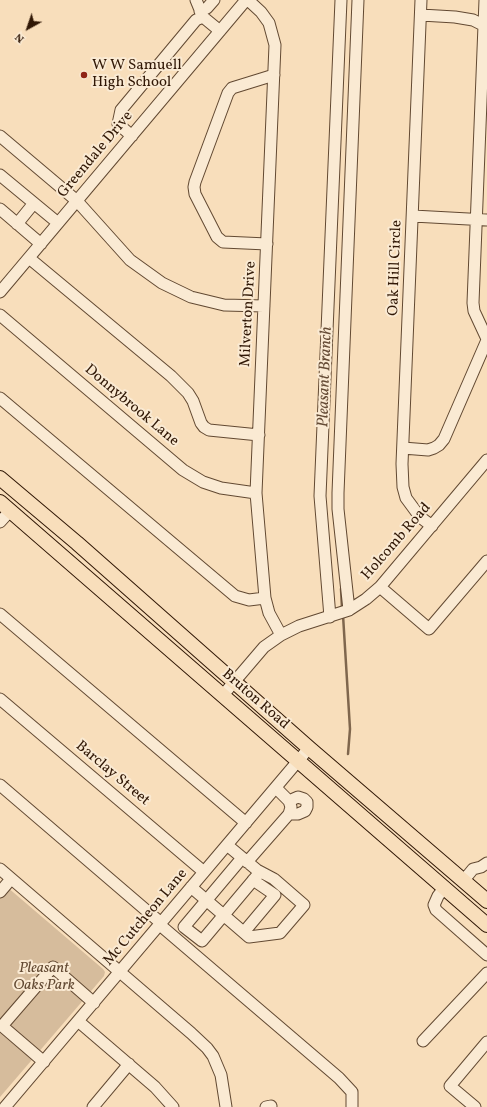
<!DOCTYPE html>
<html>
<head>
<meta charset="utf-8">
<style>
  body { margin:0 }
  #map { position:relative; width:487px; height:1107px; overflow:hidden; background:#f8debb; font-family:Vollkorn,serif }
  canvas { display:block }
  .north { position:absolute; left:8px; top:8px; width:40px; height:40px; -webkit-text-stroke:3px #faead3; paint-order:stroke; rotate:220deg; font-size:11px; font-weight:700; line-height:16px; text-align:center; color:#301705 }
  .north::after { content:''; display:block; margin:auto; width:14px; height:18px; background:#301705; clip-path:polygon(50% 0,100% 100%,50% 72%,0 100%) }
</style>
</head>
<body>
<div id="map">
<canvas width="487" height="1107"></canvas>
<div class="north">N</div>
</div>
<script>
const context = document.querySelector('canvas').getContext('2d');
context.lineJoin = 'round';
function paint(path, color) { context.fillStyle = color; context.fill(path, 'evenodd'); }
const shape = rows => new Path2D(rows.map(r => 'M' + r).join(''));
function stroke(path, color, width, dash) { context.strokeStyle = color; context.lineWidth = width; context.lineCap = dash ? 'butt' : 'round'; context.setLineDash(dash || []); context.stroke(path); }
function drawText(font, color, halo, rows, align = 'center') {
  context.font = font + ' Vollkorn,serif'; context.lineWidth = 4; context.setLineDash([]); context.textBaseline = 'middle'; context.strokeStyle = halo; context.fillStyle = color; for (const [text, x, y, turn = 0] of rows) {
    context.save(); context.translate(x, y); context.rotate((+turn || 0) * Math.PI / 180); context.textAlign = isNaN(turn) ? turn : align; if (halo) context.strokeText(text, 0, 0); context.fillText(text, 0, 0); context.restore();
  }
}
paint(shape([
  [0,881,103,969,105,972,104,976,0,1097]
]), '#d6bc9c');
stroke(shape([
  [341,589,342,608],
  [343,615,350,729,348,754]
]), '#7f664d', 2.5);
const minor = shape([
  [196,0,203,17,220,31],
  [248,0,261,12,269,23,275,45,256,493,265,598,269,613,281,635],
  [421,0,402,464,403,487,406,498,420,517,432,526],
  [485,0,473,303,474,311,487,339],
  [200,11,207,8,214,0],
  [421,15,455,17,473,20,487,27],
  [0,136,77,201,130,260,162,283,191,297,224,305,264,306],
  [132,136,118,124,121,110,196,20,203,17],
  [0,175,58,223],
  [0,209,41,244],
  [413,216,487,220],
  [17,224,34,203],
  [267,244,223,242,217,237,195,194,194,187,195,182,228,93,232,88,274,75],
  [29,258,171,376,188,393,193,401,201,423,204,427,209,430,259,435],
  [0,292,246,0],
  [0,315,183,470,203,482,221,488,256,493],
  [0,398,235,596,249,600,265,598],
  [403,448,428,450,434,448,439,445,444,439,487,340],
  [0,522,10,511],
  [380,587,429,629,487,561],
  [349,610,338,509,338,493,358,0],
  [0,614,246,823],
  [330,617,320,496,341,0],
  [223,695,264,647,281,635,299,626,349,610,366,599,380,587,487,460],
  [0,699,204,872],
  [0,785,161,923],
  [289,801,298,797,304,799,307,802,307,807,305,811,298,814,289,814],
  [242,858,184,927,202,941,260,872],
  [247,862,289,814,291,807,289,801,276,788],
  [0,869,191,1033,207,1048,213,1056,221,1075,226,1107],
  [464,880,473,869,481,867,487,863],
  [191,887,249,937,280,933,304,905,274,879,257,870,227,845],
  [444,888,438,896,434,905,436,910,487,955],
  [0,892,11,879],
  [160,925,339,1078,352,1092,352,1107],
  [244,932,275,895,253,880],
  [78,1021,155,1087,173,1107],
  [423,1041,487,973],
  [44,1062,2,1026,53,967,94,1003],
  [5,1107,309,748],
  [93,1107,129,1064],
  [266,1107,271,1106],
  [475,1107,450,1086,487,1042]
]);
const major = shape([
  [0,478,77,543,309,748,487,901],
  [0,502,487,925]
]);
stroke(minor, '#624932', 13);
stroke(major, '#301705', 16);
stroke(minor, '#faead3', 11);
stroke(major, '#f8debb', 14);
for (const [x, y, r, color] of [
  [84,75,4,"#8f2418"]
]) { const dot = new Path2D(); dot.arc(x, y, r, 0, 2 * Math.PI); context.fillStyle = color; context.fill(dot); stroke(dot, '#faead3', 1.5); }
drawText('15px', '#301705', '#faead3', [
  ["W W Samuell",92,66],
  ["High School",92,83]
], 'left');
drawText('15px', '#301705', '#faead3', [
  ["Greendale Drive",96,155,-50],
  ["Oak Hill Circle",396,268,-88],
  ["Milverton Drive",249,314,-87],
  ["Donnybrook Lane",131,406,40],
  ["Holcomb Road",397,542,-49],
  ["Bruton Road",255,700,41],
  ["Barclay Street",112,774,40],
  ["Mc Cutcheon Lane",146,918,-50]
]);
drawText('italic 15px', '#624932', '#faead3', [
  ["Pleasant",44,969],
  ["Oaks Park",44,986]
]);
drawText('italic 16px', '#654b35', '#faead3', [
  ["Pleasant Branch",326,377,-88]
]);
</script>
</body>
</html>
